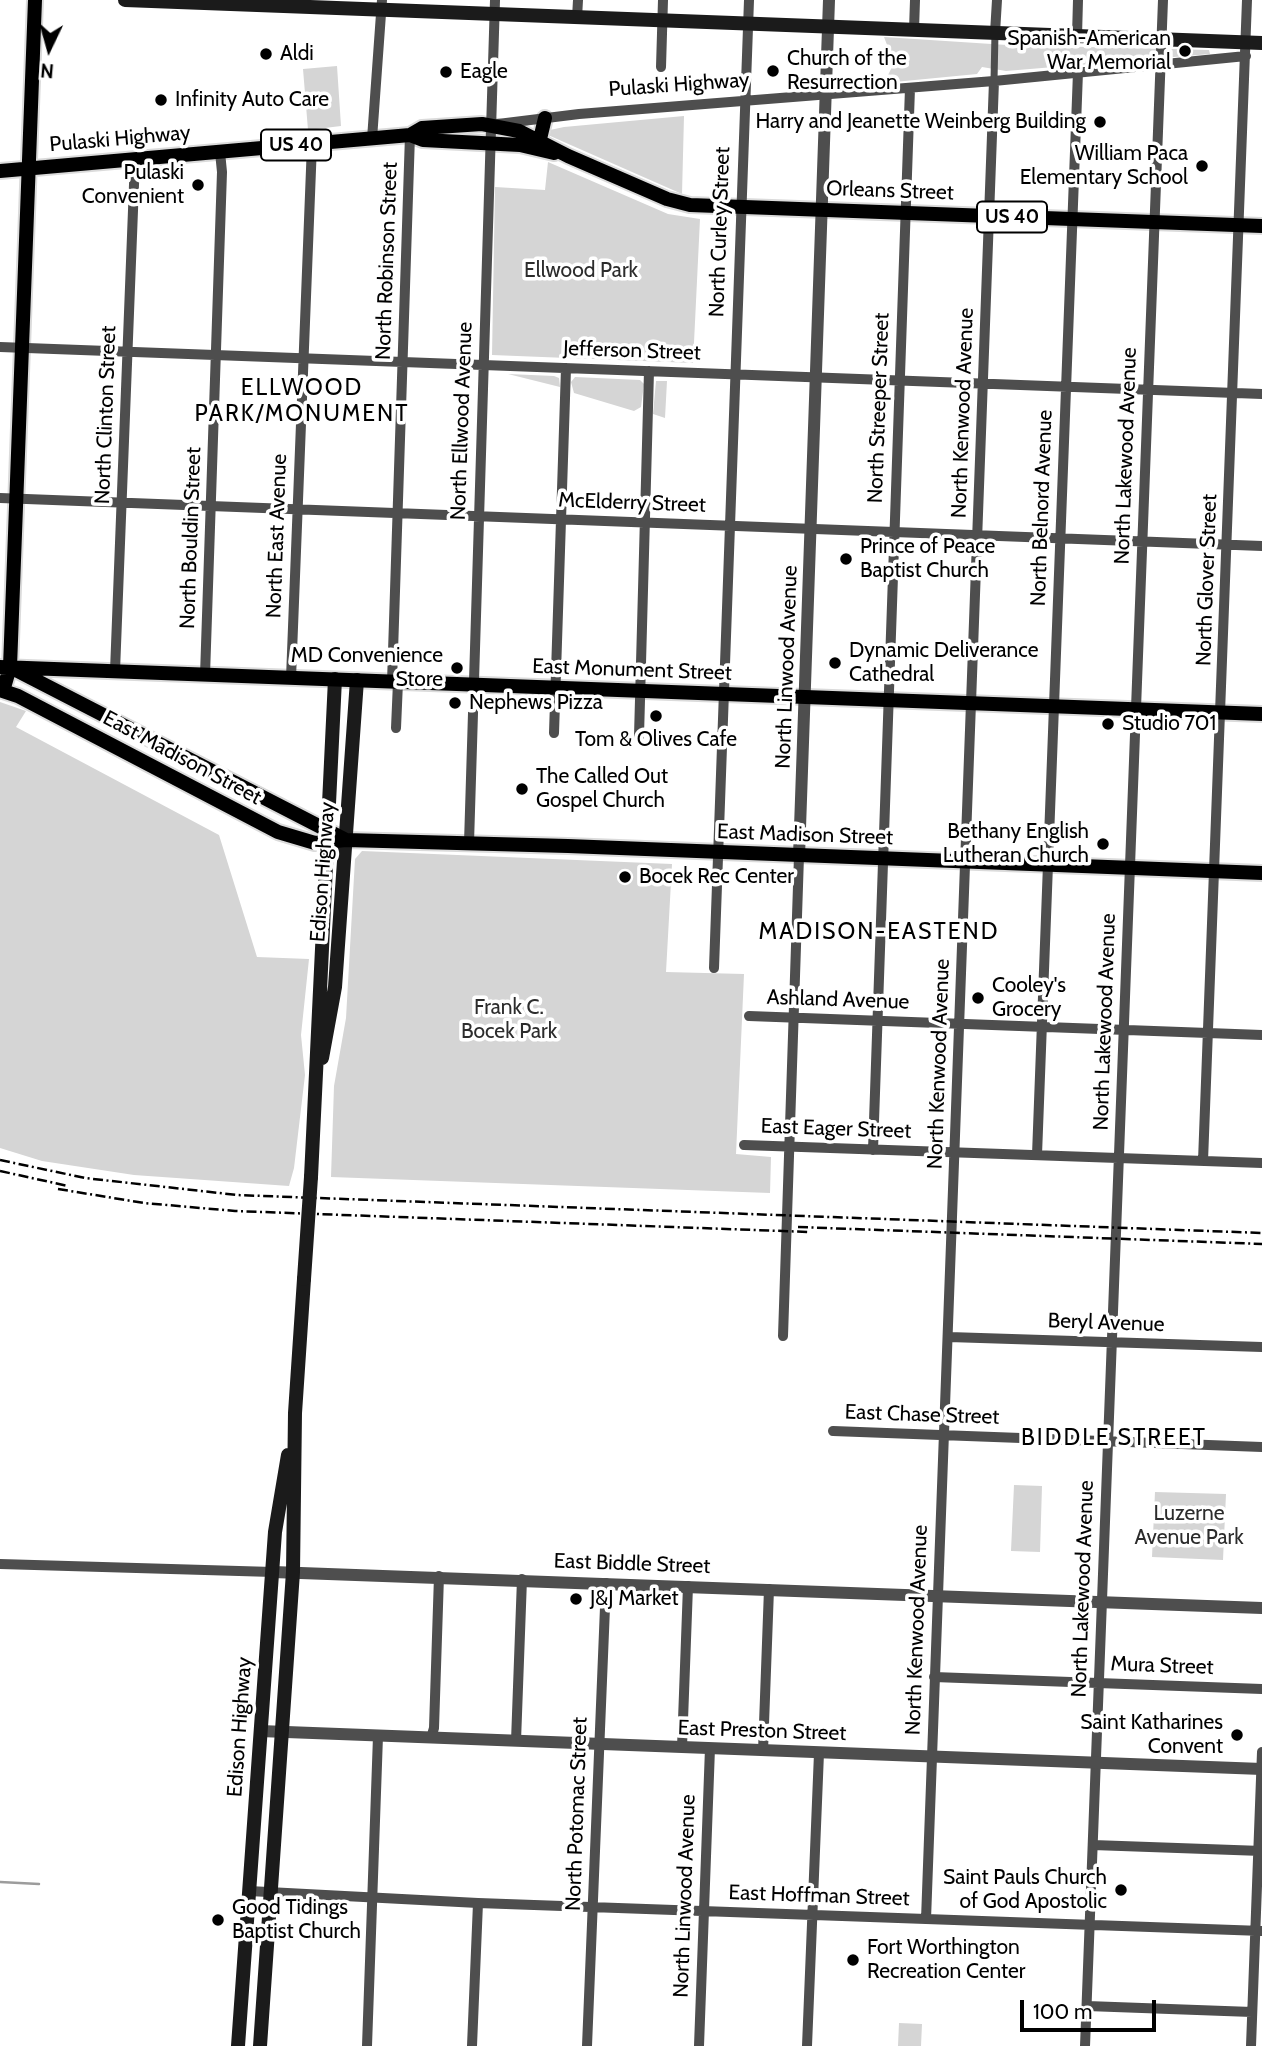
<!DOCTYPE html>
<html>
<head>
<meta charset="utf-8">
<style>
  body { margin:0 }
  #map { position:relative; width:1262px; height:2046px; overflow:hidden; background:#fff; font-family:Cabin,sans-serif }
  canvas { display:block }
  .north { position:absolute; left:14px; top:14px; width:70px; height:70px; -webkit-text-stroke:5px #fff; paint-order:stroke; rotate:185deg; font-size:19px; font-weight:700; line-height:28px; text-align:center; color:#000 }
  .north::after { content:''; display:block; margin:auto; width:24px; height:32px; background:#000; clip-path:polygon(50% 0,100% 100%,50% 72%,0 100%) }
  .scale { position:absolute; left:1020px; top:2000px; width:136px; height:32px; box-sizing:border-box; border:4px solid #000; border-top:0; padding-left:9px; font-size:21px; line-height:24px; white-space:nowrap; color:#000; -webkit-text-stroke:5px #fff; paint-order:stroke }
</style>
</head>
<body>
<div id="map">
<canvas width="1262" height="2046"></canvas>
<div class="north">N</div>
<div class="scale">100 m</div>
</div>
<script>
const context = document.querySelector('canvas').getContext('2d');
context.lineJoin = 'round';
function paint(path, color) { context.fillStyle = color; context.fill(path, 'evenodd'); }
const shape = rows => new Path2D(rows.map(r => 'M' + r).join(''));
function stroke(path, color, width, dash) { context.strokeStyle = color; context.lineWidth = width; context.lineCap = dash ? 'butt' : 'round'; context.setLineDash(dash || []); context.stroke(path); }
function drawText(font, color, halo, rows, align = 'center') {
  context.font = font + ' Cabin,sans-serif'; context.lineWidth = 7; context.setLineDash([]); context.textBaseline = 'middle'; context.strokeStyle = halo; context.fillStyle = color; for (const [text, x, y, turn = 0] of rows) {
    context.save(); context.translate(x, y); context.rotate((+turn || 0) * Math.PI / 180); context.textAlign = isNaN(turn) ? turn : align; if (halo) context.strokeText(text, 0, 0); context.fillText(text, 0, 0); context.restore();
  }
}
paint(shape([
  [884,37,1007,45,1209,50,1210,54,1006,71,982,67,977,74,884,83,894,63],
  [337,66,341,126,308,130,303,69],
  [684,116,682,194,548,135,550,130,564,127],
  [548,162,668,214,700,219,693,363,492,355,495,187,545,190],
  [508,374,554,376,559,378,560,387],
  [575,377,640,380,644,384,641,407,634,411,574,393,571,382],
  [656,381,667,381,665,418,653,414],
  [0,702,26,711,16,727,219,835,257,957,309,959,301,1035,305,1075,294,1168,289,1186,134,1175,42,1161,0,1148],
  [362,851,672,864,666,972,744,974,736,1154,771,1157,770,1193,331,1177,334,1086,346,1018,355,859],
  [1014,1485,1042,1486,1040,1552,1011,1551],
  [1155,1492,1226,1494,1223,1560,1152,1557],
  [899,2023,922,2024,921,2046,898,2046]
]), '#d5d5d5');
stroke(shape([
  [0,1882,39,1884]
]), '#9c9c9c', 2.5);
const primary = shape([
  [410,135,423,140,520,145,554,153],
  [540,139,545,118],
  [0,171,410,135,422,128,482,124,519,131,568,156,667,199,690,205,1262,226],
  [0,667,1262,714],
  [14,669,346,840],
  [0,690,18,696,278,832,315,843,346,840,568,846,1262,873],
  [3,691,10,667,35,0]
]);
stroke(primary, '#dbdbdb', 18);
stroke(shape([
  [994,81,995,33]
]), '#4e4e4e', 7);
stroke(shape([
  [577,18,578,0],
  [914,30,915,0],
  [995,33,997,0],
  [1077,36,1078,0],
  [661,67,663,0],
  [498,124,579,114,994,81,1246,56],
  [372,139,382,0],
  [0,347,1262,394],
  [0,498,1262,546],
  [115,671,135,159],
  [205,675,222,172,220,152],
  [291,678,312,144],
  [392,682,410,135],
  [396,728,398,682],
  [554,733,566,368],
  [639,736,649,371],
  [469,843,495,0],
  [714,968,749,0],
  [749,1016,1262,1035],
  [744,1145,1262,1163],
  [873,1150,910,88],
  [1037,1155,1078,72],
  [1203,1161,1247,0],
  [783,1336,799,856],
  [949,1337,1262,1347],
  [833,1431,1262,1447],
  [0,1564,273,1572],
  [934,1677,1262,1689],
  [431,1738,434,1728,439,1576],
  [516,1741,522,1579],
  [682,1747,688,1586],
  [763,1751,769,1589],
  [1093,1845,1262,1851],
  [249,1891,478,1903,1262,1931],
  [926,1919,994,81],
  [1087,2006,1252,2012],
  [367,2046,378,1736],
  [472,2046,478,1903],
  [587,2046,606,1583],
  [699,2046,710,1748],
  [807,2046,819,1753],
  [1085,2046,1163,0],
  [1251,2046,1262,1752]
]), '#4e4e4e', 10);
stroke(shape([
  [799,856,829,0],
  [273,1572,1262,1608],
  [260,1731,1262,1769]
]), '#4e4e4e', 12);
stroke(shape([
  [125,0,1262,43],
  [322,1058,335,987,357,680],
  [311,1177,335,679],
  [238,2046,275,1532,288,1455],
  [260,2046,293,1572,295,1413,304,1279]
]), '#1b1b1b', 14);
stroke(primary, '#000', 14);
stroke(shape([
  [0,1160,85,1178,237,1195,1262,1233],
  [0,1171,68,1186],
  [58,1189,144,1203,235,1211,809,1232],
  [798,1227,1262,1244]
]), '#000', 2.5, [10, 3.5, 2, 3.5]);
stroke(shape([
  [304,1279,311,1177]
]), '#1b1b1b', 14);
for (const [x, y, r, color] of [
  [1185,51,7,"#000"],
  [266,54,7,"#000"],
  [773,71,7,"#000"],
  [446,72,7,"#000"],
  [161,100,7,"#000"],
  [1100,122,7,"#000"],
  [1202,166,7,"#000"],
  [198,185,7,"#000"],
  [846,559,7,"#000"],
  [835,663,7,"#000"],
  [457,668,7,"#000"],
  [455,703,7,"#000"],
  [656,716,7,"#000"],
  [1108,724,7,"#000"],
  [522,789,7,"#000"],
  [1103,844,7,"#000"],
  [625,877,7,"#000"],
  [978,998,7,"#000"],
  [576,1599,7,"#000"],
  [1237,1735,7,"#000"],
  [1121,1890,7,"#000"],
  [218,1920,7,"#000"],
  [853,1960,7,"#000"]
]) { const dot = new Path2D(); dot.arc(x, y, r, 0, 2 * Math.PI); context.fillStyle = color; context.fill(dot); stroke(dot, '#fff', 2.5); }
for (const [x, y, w] of [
  [296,145,70],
  [1012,217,70]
]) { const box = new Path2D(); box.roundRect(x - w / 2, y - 15.5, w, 31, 5); context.fillStyle = '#fff'; context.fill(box); stroke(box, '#000', 2); }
drawText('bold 19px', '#000', null, [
  ["US 40",296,145],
  ["US 40",1012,217]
]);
drawText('21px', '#000', '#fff', [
  ["Spanish-American",1171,39,"right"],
  ["War Memorial",1171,63,"right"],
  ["Aldi",280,54],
  ["Church of the",787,59],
  ["Resurrection",787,83],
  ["Eagle",460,72],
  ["Infinity Auto Care",175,100],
  ["Harry and Jeanette Weinberg Building",1086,122,"right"],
  ["William Paca",1188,154,"right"],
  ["Elementary School",1188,178,"right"],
  ["Pulaski",184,173,"right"],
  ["Convenient",184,197,"right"],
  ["Prince of Peace",860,547],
  ["Baptist Church",860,571],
  ["Dynamic Deliverance",849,651],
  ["Cathedral",849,675],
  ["MD Convenience",443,656,"right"],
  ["Store",443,680,"right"],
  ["Nephews Pizza",469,703],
  ["Studio 701",1122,724],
  ["Tom & Olives Cafe",656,740,"center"],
  ["The Called Out",536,777],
  ["Gospel Church",536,801],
  ["Bethany English",1089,832,"right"],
  ["Lutheran Church",1089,856,"right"],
  ["Bocek Rec Center",639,877],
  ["Cooley's",992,986],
  ["Grocery",992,1010],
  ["J&J Market",590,1599],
  ["Saint Katharines",1223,1723,"right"],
  ["Convent",1223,1747,"right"],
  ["Saint Pauls Church",1107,1878,"right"],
  ["of God Apostolic",1107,1902,"right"],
  ["Good Tidings",232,1908],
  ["Baptist Church",232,1932],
  ["Fort Worthington",867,1948],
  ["Recreation Center",867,1972]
], 'left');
drawText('21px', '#000', '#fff', [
  ["Pulaski Highway",679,85,-4],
  ["Pulaski Highway",120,139,-5],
  ["Orleans Street",890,191,2],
  ["North Curley Street",720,232,-88],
  ["North Robinson Street",387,261,-88],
  ["Jefferson Street",632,351,2],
  ["North Streeper Street",879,408,-88],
  ["North Kenwood Avenue",963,413,-88],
  ["North Clinton Street",106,415,-88],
  ["North Ellwood Avenue",462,421,-88],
  ["North Lakewood Avenue",1126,456,-88],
  ["McElderry Street",632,503,2],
  ["North Belnord Avenue",1042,508,-88],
  ["North East Avenue",277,536,-88],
  ["North Bouldin Street",191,538,-88],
  ["North Glover Street",1207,580,-88],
  ["North Linwood Avenue",787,667,-88],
  ["East Monument Street",632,670,2],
  ["East Madison Street",182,758,28],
  ["East Madison Street",805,835,2],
  ["Edison Highway",323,872,-86],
  ["Ashland Avenue",838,1000,2],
  ["North Lakewood Avenue",1105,1022,-88],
  ["North Kenwood Avenue",939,1064,-88],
  ["East Eager Street",836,1129,2],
  ["Beryl Avenue",1106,1323,2],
  ["East Chase Street",922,1415,2],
  ["East Biddle Street",632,1564,2],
  ["North Lakewood Avenue",1083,1589,-88],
  ["North Kenwood Avenue",917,1630,-88],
  ["Mura Street",1162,1666,2],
  ["Edison Highway",240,1727,-86],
  ["East Preston Street",762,1731,2],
  ["North Potomac Street",577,1814,-88],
  ["North Linwood Avenue",685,1896,-88],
  ["East Hoffman Street",819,1896,2]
]);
drawText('21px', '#2c2c2c', '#fff', [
  ["Ellwood Park",581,271],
  ["Frank C.",509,1008],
  ["Bocek Park",509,1032],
  ["Luzerne",1189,1514],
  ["Avenue Park",1189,1538]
]);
context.letterSpacing = '2px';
drawText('23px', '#000', '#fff', [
  ["ELLWOOD",302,388],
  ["PARK/MONUMENT",302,414],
  ["MADISON-EASTEND",879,932],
  ["BIDDLE STREET",1114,1438]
]);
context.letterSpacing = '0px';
</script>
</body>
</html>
